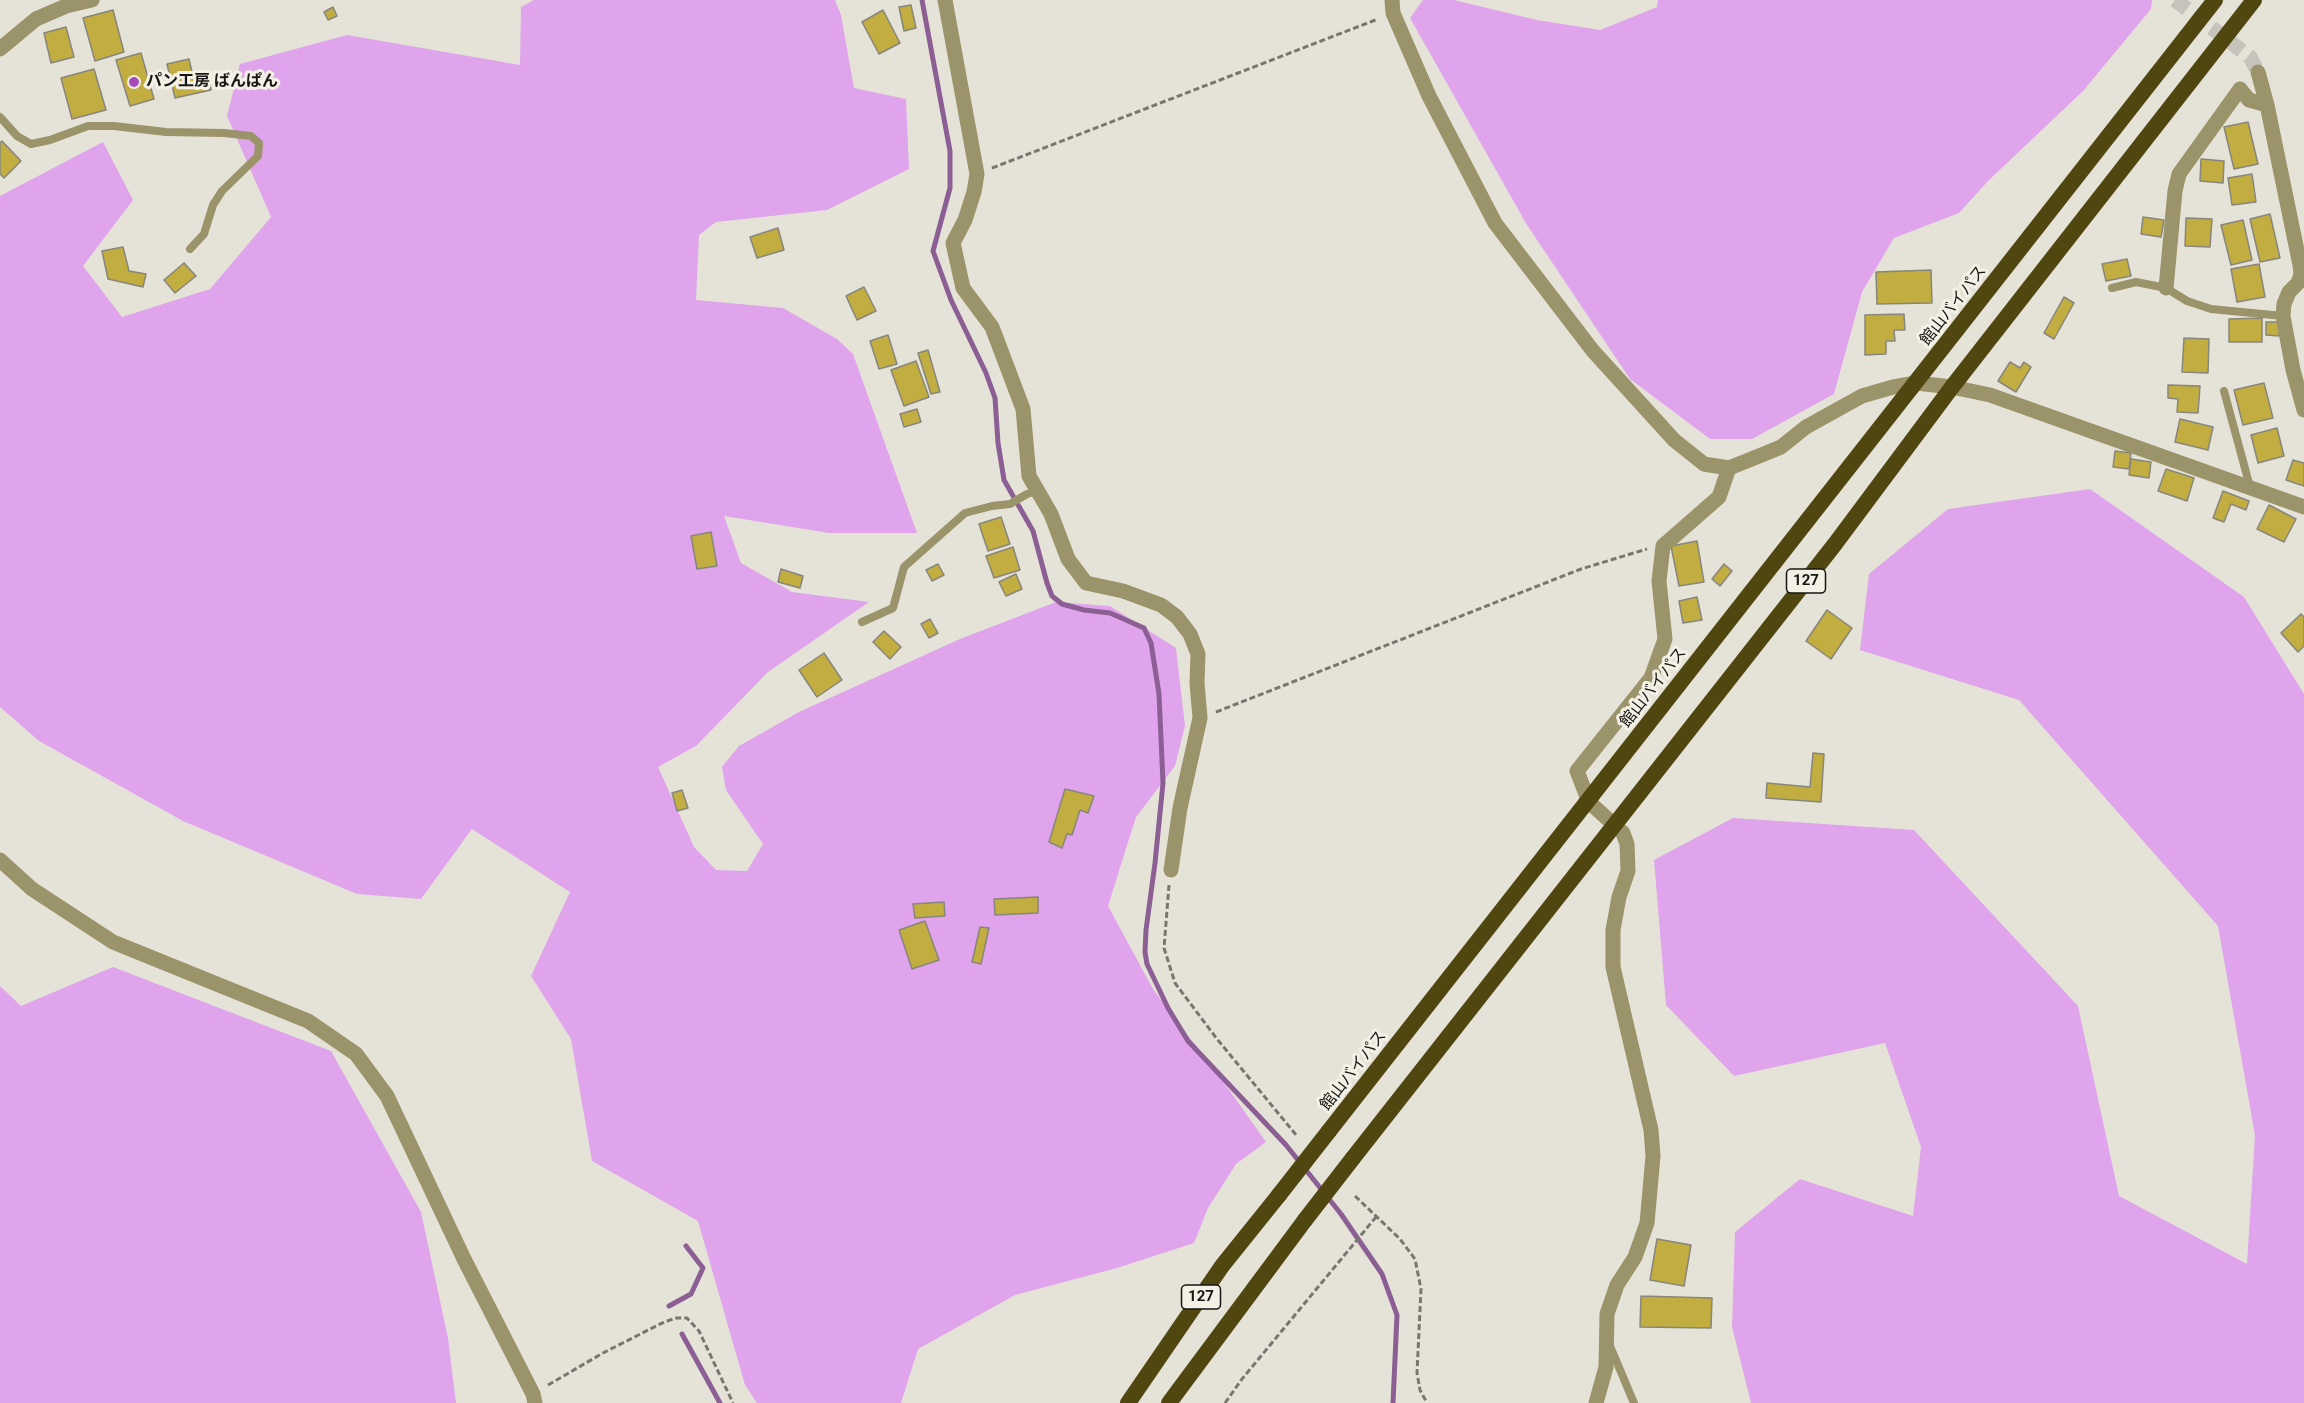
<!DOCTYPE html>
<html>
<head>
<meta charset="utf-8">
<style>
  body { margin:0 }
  canvas { display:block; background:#e5e3d8 }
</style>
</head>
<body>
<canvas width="2304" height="1403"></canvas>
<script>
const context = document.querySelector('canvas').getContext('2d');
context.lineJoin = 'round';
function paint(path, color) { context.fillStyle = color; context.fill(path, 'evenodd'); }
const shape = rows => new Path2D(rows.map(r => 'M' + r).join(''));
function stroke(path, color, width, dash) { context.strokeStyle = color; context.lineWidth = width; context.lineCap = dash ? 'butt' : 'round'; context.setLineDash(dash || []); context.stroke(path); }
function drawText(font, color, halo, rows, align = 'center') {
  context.font = font + ' Roboto,"Noto Sans JP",sans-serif'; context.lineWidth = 6; context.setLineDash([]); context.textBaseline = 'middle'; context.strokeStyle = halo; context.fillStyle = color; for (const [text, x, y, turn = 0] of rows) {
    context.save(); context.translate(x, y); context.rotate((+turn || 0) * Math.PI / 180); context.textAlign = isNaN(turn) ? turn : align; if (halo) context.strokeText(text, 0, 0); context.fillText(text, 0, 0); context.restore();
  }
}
paint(shape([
  [534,0,835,0,841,15,854,88,906,99,909,169,827,210,716,222,699,235,696,300,783,308,837,339,853,354,917,533,829,533,724,516,741,563,792,592,869,602,768,672,696,746,658,767,694,847,716,870,747,871,763,844,726,790,722,767,739,746,799,712,960,639,1056,602,1110,606,1176,648,1185,726,1175,766,1136,817,1108,906,1153,989,1230,1091,1266,1142,1236,1164,1208,1208,1194,1243,1117,1268,1015,1295,918,1349,901,1403,757,1403,745,1385,698,1221,592,1161,571,1039,531,976,570,892,472,829,421,899,357,894,183,821,39,741,0,707,0,196,103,142,133,200,83,266,122,317,210,289,271,217,227,116,240,64,347,35,520,65,521,7],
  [1423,0,1454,0,1537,20,1600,30,1657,7,1658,0,2152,0,2151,9,2083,91,1988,181,1959,213,1894,238,1862,292,1834,394,1752,439,1710,439,1630,379,1527,225,1410,18],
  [2090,489,2244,597,2304,694,2304,1403,1751,1403,1732,1327,1735,1232,1800,1179,1913,1216,1921,1147,1885,1043,1734,1076,1666,1005,1654,860,1733,818,1914,830,2078,1006,2119,1196,2247,1264,2255,1135,2218,926,2019,700,1860,650,1869,574,1948,509],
  [113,967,331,1051,421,1212,448,1338,456,1403,0,1403,0,986,21,1006]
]), '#dfa4eb');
stroke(shape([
  [922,0,950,151,950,188,933,251,951,300,986,373,995,398,998,443,1004,480,1033,531,1047,583,1052,596,1062,604,1084,610,1110,613,1144,628,1151,643,1159,694,1163,783,1155,863,1146,930,1145,952,1147,964,1168,1008,1188,1041,1286,1145,1341,1214,1382,1274,1397,1315,1393,1403],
  [669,1306,691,1294,703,1268,686,1246],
  [682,1334,720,1403]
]), '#8b5f93', 5);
const building = shape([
  [911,5,916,28,904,31,899,7,911,5],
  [333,7,337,16,328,20,324,12,333,7],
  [113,10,124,52,95,61,83,18,113,10],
  [883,10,900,43,879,54,862,22,883,10],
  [66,27,74,57,51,63,44,33,66,27],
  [141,53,154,99,130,106,116,60,141,53],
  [189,59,194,81,208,77,211,90,175,98,167,64,189,59],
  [94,69,106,110,72,119,61,78,94,69],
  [2248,122,2258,164,2234,169,2224,127,2248,122],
  [2,141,21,161,4,178,0,174,0,143,2,141],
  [2201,159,2224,161,2223,183,2200,181,2201,159],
  [2252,174,2256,202,2232,205,2228,178,2252,174],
  [2270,214,2280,258,2260,262,2250,219,2270,214],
  [2143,217,2164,220,2161,237,2141,234,2143,217],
  [2186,218,2212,219,2210,247,2185,246,2186,218],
  [2243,220,2252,260,2231,265,2221,225,2243,220],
  [778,228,784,250,757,258,750,237,778,228],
  [123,247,129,271,146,274,143,287,108,279,102,251,123,247],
  [2127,259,2131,276,2106,281,2102,264,2127,259],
  [184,263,196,276,175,293,164,280,184,263],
  [2259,264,2265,297,2237,302,2231,269,2259,264],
  [1931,270,1932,303,1877,304,1876,272,1931,270],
  [864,287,876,311,857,320,846,296,864,287],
  [2064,297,2074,303,2054,339,2044,333,2064,297],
  [1904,314,1905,330,1894,330,1895,341,1886,341,1886,354,1865,355,1865,315,1904,314],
  [2262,318,2262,342,2229,342,2229,319,2262,318],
  [2266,322,2280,322,2279,336,2266,335,2266,322],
  [888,335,897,364,879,369,870,341,888,335],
  [2184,338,2209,339,2208,373,2182,372,2184,338],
  [928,350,940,392,931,394,918,353,928,350],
  [916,361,929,397,904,406,891,370,916,361],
  [2010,362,2020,368,2024,362,2031,367,2016,392,1998,381,2010,362],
  [2264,383,2273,418,2243,425,2234,390,2264,383],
  [2168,385,2200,386,2198,413,2177,412,2178,399,2168,398,2168,385],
  [917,409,921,422,904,427,900,414,917,409],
  [2180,419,2213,427,2208,450,2175,442,2180,419],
  [2277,428,2284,456,2258,463,2251,435,2277,428],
  [2115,451,2131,453,2129,469,2113,467,2115,451],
  [2131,459,2151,462,2149,478,2129,475,2131,459],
  [2293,460,2304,463,2304,486,2286,480,2293,460],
  [2166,469,2194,478,2187,501,2158,491,2166,469],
  [2223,491,2249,501,2246,510,2231,504,2224,522,2213,518,2223,491],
  [2269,505,2296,519,2284,542,2257,529,2269,505],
  [1001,517,1010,544,988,551,979,524,1001,517],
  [711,532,717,566,697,569,691,536,711,532],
  [1697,541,1704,582,1679,586,1671,546,1697,541],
  [1013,547,1020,570,994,578,986,556,1013,547],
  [938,564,944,575,932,581,926,570,938,564],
  [1724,564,1732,571,1720,586,1712,579,1724,564],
  [781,569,803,576,800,588,778,582,781,569],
  [1016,574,1022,589,1006,596,999,582,1016,574],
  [1697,597,1702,620,1683,623,1679,601,1697,597],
  [1827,610,1852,628,1831,659,1806,641,1827,610],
  [2301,614,2304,617,2304,646,2298,652,2281,633,2301,614],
  [930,619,938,633,929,638,921,624,930,619],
  [884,631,901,647,890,659,873,642,884,631],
  [824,653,842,680,817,697,799,670,824,653],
  [1813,753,1824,754,1821,802,1766,798,1767,783,1810,787,1813,753],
  [1065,789,1094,796,1088,813,1080,810,1072,835,1067,834,1062,848,1049,842,1065,789],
  [682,790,688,808,677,811,672,793,682,790],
  [1038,897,1038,913,995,915,994,899,1038,897],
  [944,902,945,916,915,918,913,904,944,902],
  [925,921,939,960,912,969,899,930,925,921],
  [980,927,989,928,981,964,972,962,980,927],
  [1657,1239,1691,1245,1684,1286,1650,1280,1657,1239],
  [1641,1296,1712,1298,1711,1328,1640,1327,1641,1296]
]);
paint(building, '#c2ad41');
stroke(building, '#88867c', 1.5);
stroke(shape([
  [2175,0,2250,57,2258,72]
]), '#c6c4ba', 15, [15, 8]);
stroke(shape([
  [992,168,1378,19],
  [1216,712,1581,569,1647,549],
  [1169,885,1164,948,1175,983,1217,1039,1297,1136],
  [1355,1196,1400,1239,1415,1259,1421,1289,1417,1373,1420,1390,1427,1403],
  [548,1385,603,1353,660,1324,675,1318,687,1318,699,1331,733,1403],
  [1225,1403,1242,1379,1376,1217]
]), '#78776f', 3, [6, 3]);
stroke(shape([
  [0,117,17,136,31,144,50,140,88,126,114,126,166,132,224,133,251,136,259,143,258,156,222,191,213,205,204,234,190,249],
  [2112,288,2136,282,2166,288,2187,301,2211,309,2283,316],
  [2224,391,2250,487],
  [862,622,893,608,904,567,965,513,992,506,1010,504,1027,494,1038,491],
  [1610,1346,1634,1403]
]), '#9b936a', 8);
stroke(shape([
  [945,0,977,174,974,192,965,220,953,243,963,288,992,327,1023,409,1029,476,1051,514,1068,559,1086,583,1123,591,1161,605,1177,617,1190,634,1198,654,1197,683,1200,718,1180,808,1171,870],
  [1392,0,1393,13,1429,96,1495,223,1593,351,1674,440,1704,464,1729,468,1759,456,1781,447,1806,427,1862,396,1893,387,1916,383,1952,387,1990,395,2304,507],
  [0,49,36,19,66,6,92,0],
  [2258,72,2267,105,2300,265,2301,274,2298,283,2289,292,2284,304,2283,316,2293,370,2304,410],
  [2166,288,2175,191,2179,174,2240,89,2249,100,2267,105],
  [0,860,32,889,113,942,308,1021,356,1054,387,1096,464,1259,533,1394,535,1403],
  [1596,1403,1606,1367,1607,1314,1617,1285,1635,1257,1647,1223,1653,1156,1651,1130,1613,967,1613,930,1619,897,1628,871,1627,844,1623,833,1589,802,1577,771,1651,678,1665,639,1659,581,1663,546,1719,497,1729,468]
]), '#9b936a', 15);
stroke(shape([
  [1329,1131,2215,0],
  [1353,1158,1835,544,1952,387,2254,0],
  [1128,1403,1222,1266,1279,1195],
  [1169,1403,1305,1220]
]), '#504610', 16);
stroke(shape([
  [1279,1195,1329,1131],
  [1305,1220,1353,1158]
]), '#504610', 16);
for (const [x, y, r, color] of [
  [134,82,6,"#a64cb8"]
]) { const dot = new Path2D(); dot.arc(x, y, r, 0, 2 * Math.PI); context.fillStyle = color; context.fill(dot); stroke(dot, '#f3f1e5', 2); }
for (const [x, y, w] of [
  [1806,581,39],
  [1201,1297,39]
]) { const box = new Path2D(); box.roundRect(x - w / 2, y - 12, w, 24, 4.5); context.fillStyle = '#f3f1e5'; context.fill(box); stroke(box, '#171612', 1.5); }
drawText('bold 15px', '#171612', null, [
  ["127",1806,581],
  ["127",1201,1297]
]);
drawText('bold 16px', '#171612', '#f3f1e5', [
  ["パン工房 ばんぱん",146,82]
], 'left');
drawText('16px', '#171612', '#f3f1e5', [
  ["館山バイパス",1954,306,-52],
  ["館山バイパス",1654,688,-52],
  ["館山バイパス",1354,1071,-52]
]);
</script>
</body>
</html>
